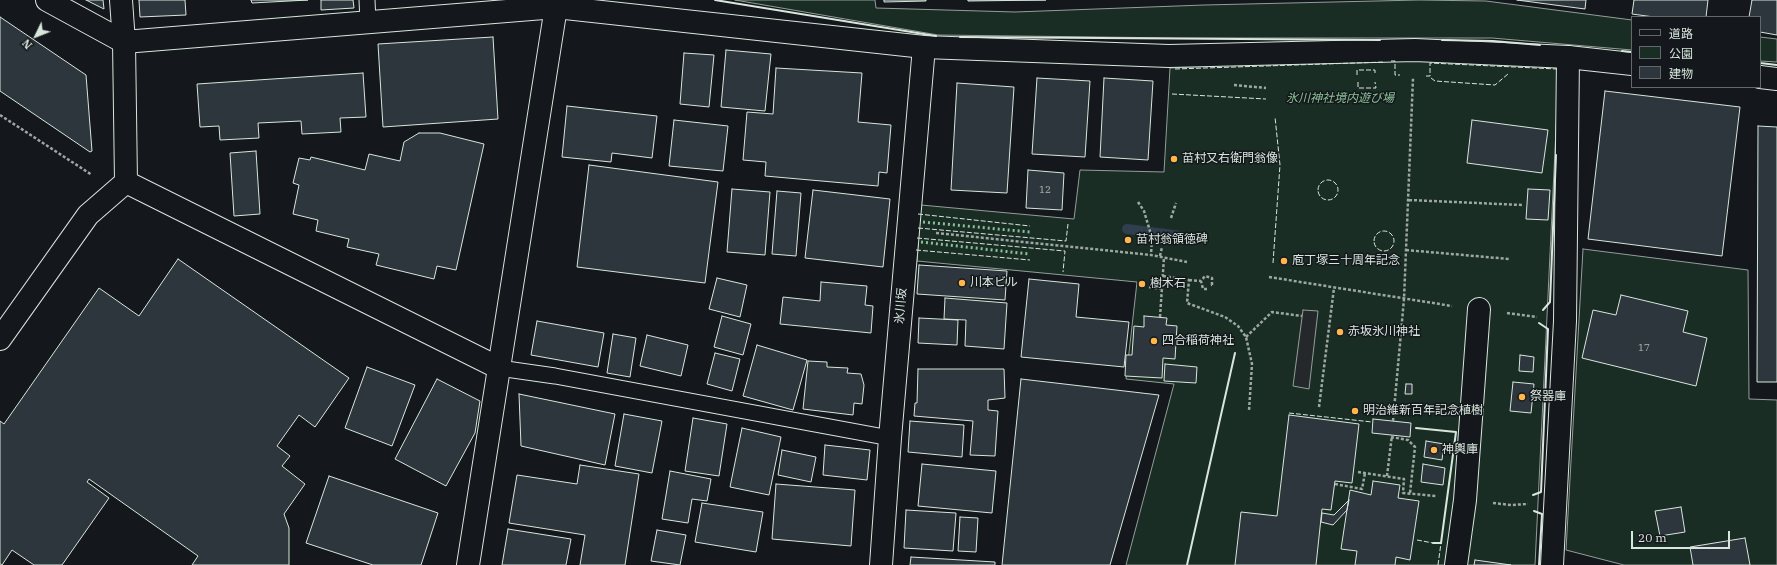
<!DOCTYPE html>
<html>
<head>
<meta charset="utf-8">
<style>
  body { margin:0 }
  #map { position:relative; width:1777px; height:565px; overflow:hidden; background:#14181c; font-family:"IBM Plex Serif","Noto Sans JP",serif }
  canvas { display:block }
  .legend { position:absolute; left:1631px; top:16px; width:130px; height:72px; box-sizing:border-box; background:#14181c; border:1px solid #626a69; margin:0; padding:5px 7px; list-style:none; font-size:12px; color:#d8e6dc }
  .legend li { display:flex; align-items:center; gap:8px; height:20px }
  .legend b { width:20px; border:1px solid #626a69 }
  .north { position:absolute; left:16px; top:16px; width:40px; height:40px; -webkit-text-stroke:3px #14181c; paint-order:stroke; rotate:227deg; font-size:11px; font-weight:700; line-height:16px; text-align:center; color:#d8e6dc }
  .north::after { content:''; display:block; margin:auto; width:14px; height:18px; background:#d8e6dc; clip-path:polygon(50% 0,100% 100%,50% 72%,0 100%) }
  .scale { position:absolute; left:1631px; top:531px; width:99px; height:18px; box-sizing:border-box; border:2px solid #d8e6dc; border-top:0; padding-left:5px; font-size:12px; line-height:14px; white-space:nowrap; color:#d8e6dc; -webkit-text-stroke:3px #14181c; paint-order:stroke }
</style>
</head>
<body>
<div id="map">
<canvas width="1777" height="565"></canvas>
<ul class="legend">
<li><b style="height:5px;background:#14181c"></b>道路</li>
<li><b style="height:11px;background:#1a2d24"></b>公園</li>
<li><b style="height:11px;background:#2c363c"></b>建物</li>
</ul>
<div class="north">N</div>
<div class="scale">20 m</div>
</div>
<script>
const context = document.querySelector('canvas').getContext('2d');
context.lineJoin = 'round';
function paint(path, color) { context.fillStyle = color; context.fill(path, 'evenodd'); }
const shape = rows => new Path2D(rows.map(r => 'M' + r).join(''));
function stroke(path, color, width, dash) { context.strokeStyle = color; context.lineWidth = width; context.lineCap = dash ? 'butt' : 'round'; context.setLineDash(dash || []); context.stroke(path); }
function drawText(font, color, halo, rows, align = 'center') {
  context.font = font + ' "IBM Plex Serif","Noto Sans JP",serif'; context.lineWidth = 3; context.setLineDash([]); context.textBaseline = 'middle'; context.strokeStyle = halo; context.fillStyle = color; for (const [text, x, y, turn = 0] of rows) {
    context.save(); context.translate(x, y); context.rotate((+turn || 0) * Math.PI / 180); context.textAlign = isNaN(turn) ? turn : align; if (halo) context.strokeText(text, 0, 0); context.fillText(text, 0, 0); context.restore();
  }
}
const green = shape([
  [735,0,875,0,876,8,1015,12,1204,5,1419,0,1486,1,1632,20,1632,50,1492,38,1178,38,938,35,735,0],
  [1760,37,1777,39,1777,62,1760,61,1760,37],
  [1402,58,1559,67,1535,565,1126,565,1174,384,1126,379,1137,282,917,261,921,205,1074,219,1080,170,1164,172,1170,68,1402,58],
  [1583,249,1748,270,1749,399,1777,400,1777,565,1624,565,1566,550,1583,249]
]);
paint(green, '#1a2d24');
stroke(green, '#939e99', 1);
const parking = shape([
  [1303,310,1318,311,1309,389,1293,386,1303,310]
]);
paint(parking, '#24282b');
stroke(parking, '#939e99', 1);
stroke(shape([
  [1127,229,1181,236]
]), '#2f3f4d', 10);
const building = shape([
  [86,0,103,0,104,9,86,0],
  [139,0,185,0,186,15,140,17,139,0],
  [251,0,308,0,252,3,251,0],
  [321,0,353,0,354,8,321,10,321,0],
  [884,0,926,0,926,1,884,2,884,0],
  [968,0,1046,0,968,1,968,0],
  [1517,0,1586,0,1585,9,1517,0],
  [1634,0,1708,0,1706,17,1654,17,1632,14,1634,0],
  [1752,0,1777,0,1777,35,1760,32,1760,17,1749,17,1752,0],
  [0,17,86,75,92,151,90,152,0,91,0,17],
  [493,37,498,119,383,127,378,44,493,37],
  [726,50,771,54,765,111,721,107,726,50],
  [684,53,714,55,709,107,680,104,684,53],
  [776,68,862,73,858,122,891,125,887,173,879,172,878,186,765,176,766,162,743,160,747,112,773,114,776,68],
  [363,73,366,117,340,118,341,132,302,134,301,121,258,123,259,138,220,140,219,126,200,127,197,84,363,73],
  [1037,78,1090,81,1085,157,1032,154,1037,78],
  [1104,78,1153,81,1148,160,1100,157,1104,78],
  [957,83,1014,87,1007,193,951,190,957,83],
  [1605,91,1740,107,1722,256,1588,239,1605,91],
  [567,106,657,116,652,158,612,153,611,162,562,157,567,106],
  [674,120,728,126,723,171,669,166,674,120],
  [1472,120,1548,130,1542,173,1467,163,1472,120],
  [1758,126,1777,127,1777,382,1757,382,1758,126],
  [419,133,440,133,484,144,456,270,437,266,434,279,376,265,379,254,347,247,349,239,316,231,318,220,293,214,299,185,293,183,299,158,310,160,311,157,365,170,369,154,400,161,404,142,419,133],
  [256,151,260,214,234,216,230,153,256,151],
  [589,165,718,182,705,283,577,267,589,165],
  [1028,170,1064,173,1062,210,1026,208,1028,170],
  [732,189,770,192,765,255,727,252,732,189],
  [1528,189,1550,190,1548,220,1526,219,1528,189],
  [813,190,890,199,883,267,805,258,813,190],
  [777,191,801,193,796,256,772,254,777,191],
  [178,259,349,378,315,427,299,415,277,446,290,456,282,466,305,484,284,514,289,528,289,565,192,565,198,556,89,479,87,482,109,498,62,565,34,565,12,550,2,565,0,564,0,421,4,424,99,288,139,316,178,259],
  [919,265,1007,271,1005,300,917,294,919,265],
  [717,278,747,285,740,317,709,309,717,278],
  [1029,279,1079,284,1076,317,1129,322,1124,367,1021,357,1029,279],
  [821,282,867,286,865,305,873,306,871,333,780,324,783,297,820,301,821,282],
  [1621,295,1688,311,1683,332,1707,338,1696,386,1582,358,1593,310,1616,315,1621,295],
  [945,298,1007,303,1004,349,965,346,966,320,944,319,945,298],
  [722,316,751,324,743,355,714,347,722,316],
  [1144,316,1167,318,1166,325,1177,326,1175,359,1163,358,1162,378,1125,376,1126,355,1132,355,1134,326,1144,327,1144,316],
  [919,318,958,320,957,345,918,343,919,318],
  [537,321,604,333,598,367,531,355,537,321],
  [613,334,636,338,630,377,607,373,613,334],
  [647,335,688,345,681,376,640,366,647,335],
  [757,345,807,360,793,410,743,396,757,345],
  [715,353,740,359,732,391,707,384,715,353],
  [1520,355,1534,357,1533,372,1519,371,1520,355],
  [808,361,827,362,827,367,848,368,847,373,861,374,864,385,862,404,854,403,853,415,803,409,808,361],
  [1165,364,1197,367,1196,383,1164,381,1165,364],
  [367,367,415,385,392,446,345,428,367,367],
  [918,369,1004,369,1005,398,988,400,988,410,998,411,995,456,970,455,973,421,914,416,915,403,917,403,918,369],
  [437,379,480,401,475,433,446,486,395,459,437,379],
  [1021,379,1159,395,1110,565,1002,565,1021,379],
  [1513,382,1534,384,1531,413,1510,411,1513,382],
  [1406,384,1412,384,1412,394,1405,394,1406,384],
  [519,394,615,414,605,465,521,446,519,394],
  [624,414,662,421,652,473,615,466,624,414],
  [1289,415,1359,424,1352,483,1335,481,1331,510,1322,509,1316,565,1235,565,1241,512,1277,516,1289,415],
  [693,418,727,424,719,476,685,471,693,418],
  [1373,419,1411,423,1410,437,1372,433,1373,419],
  [910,421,964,425,962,457,908,452,910,421],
  [742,428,781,437,769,495,730,487,742,428],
  [1426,441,1444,444,1442,460,1424,457,1426,441],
  [825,445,870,450,867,480,823,475,825,445],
  [782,450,816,457,811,482,778,475,782,450],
  [922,464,996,471,992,513,918,506,922,464],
  [1423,464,1445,468,1443,485,1421,482,1423,464],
  [580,465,639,474,625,565,580,565,585,535,509,523,517,475,577,484,580,465],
  [670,471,711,479,707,501,692,499,688,523,662,519,670,471],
  [329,476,438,513,421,565,373,565,306,543,329,476],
  [1373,481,1400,485,1398,498,1419,501,1410,560,1396,557,1395,565,1355,565,1357,551,1341,549,1350,490,1371,495,1373,481],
  [776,484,855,490,851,546,772,539,776,484],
  [1349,500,1347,510,1333,525,1321,522,1322,513,1334,515,1349,500],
  [702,503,763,512,756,552,695,542,702,503],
  [1681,507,1685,532,1660,536,1655,511,1681,507],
  [906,510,956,513,953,551,904,548,906,510],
  [960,517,978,518,976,552,958,551,960,517],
  [508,529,571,539,566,565,502,565,508,529],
  [657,530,686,535,680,565,651,561,657,530],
  [1745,538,1750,565,1693,565,1690,547,1745,538],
  [911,557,995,562,995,565,910,565,911,557],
  [1475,560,1511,565,1474,565,1475,560]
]);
paint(building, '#2c363c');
stroke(building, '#d8e6dc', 1);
const service = shape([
  [367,0,368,22],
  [499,368,555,376,890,438]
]);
const pedestrian = shape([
  [1456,565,1465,500,1479,309]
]);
const minor = shape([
  [47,0,124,42,556,7,555,0],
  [121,0,124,42],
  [468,565,499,368],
  [881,565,890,438,924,47],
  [1552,565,1565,321,1568,57]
]);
const tertiary = shape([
  [124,42,126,182,499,368,556,7,924,47,1169,56,1415,50,1568,57,1632,64],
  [1760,77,1777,79],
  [0,339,88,215,126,182]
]);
stroke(service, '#d8e6dc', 17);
stroke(pedestrian, '#d8e6dc', 24);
stroke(minor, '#d8e6dc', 24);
stroke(tertiary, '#d8e6dc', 24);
stroke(shape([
  [1234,85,1266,88],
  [0,115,92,175],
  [1409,200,1522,205],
  [1138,202,1144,211,1152,238,1151,255],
  [1171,218,1176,203],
  [936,233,1151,255,1187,262],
  [1406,250,1509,259],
  [1160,256,1162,247],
  [1163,276,1189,280,1187,303,1225,317,1238,326,1246,337,1252,364,1249,411],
  [1269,277,1452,306],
  [1189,280,1201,281],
  [1149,287,1162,289],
  [1207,289,1203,289,1201,281,1205,276,1212,278,1212,285,1214,285],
  [1507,313,1537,317],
  [1160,317,1164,257],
  [1246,337,1272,312,1302,316],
  [1319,407,1334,288],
  [1393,421,1404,299,1413,78],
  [1391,437,1408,440,1415,447,1410,493],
  [1358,472,1404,479,1403,493,1436,496],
  [1387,476,1392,435],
  [1335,484,1362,489,1365,473],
  [1493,503,1511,505,1528,504]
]), '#9da8a2', 2.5, [3, 2]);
stroke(service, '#14181c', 15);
stroke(pedestrian, '#14181c', 22);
stroke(minor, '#14181c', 22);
stroke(tertiary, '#14181c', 22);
stroke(shape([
  [923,222,1030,232],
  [921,242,1029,254]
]), '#8ac095', 3, [2, 3]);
stroke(shape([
  [1391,61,1395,61,1395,75,1400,75],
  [1175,69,1385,62],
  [1357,75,1357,70,1375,70,1375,75],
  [1426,76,1430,76,1430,63,1557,69],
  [1431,78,1435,81,1495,85,1508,74],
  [1358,82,1358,88,1376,88,1375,82],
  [1172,94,1266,99],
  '1318 190a10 10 0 1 1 20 0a10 10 0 1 1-20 0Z',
  [918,214,1030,226],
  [918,228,1066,241,1068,224],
  '1374 241a10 10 0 1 1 20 0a10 10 0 1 1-20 0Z',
  [917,238,1065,251,1063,272],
  [916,250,1030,260],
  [1273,263,1280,165,1275,117],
  [1289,413,1372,422],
  [1417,540,1433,543],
  [1438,565,1441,543]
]), '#d8e6dc', 1, [5, 2]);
stroke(shape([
  [715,0,936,36],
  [960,37,1380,40],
  [1442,40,1493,41,1540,45],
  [1622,51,1632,52],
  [1760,63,1777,65],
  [1543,310,1550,302,1556,155],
  [1416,428,1456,432,1441,543,1433,543],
  [1533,495,1541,492,1548,329,1539,323],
  [1534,511,1542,514,1539,565],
  [1187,565,1235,353]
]), '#d8e6dc', 2);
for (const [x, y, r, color] of [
  [1174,159,4,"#ffb74d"],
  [1128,240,4,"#ffb74d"],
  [1284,261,4,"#ffb74d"],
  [962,283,4,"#ffb74d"],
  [1142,284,4,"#ffb74d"],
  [1340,332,4,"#ffb74d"],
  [1154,341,4,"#ffb74d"],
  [1522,397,4,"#ffb74d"],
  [1355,411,4,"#ffb74d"],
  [1434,450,4,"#ffb74d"]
]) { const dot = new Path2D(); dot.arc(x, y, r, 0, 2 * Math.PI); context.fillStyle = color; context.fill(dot); stroke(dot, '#14181c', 1.5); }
drawText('10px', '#adbab4', null, [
  ["12",1045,190],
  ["17",1644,348]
]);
drawText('italic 12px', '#8ac095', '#14181c', [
  ["氷川神社境内遊び場",1340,99]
]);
drawText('12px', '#d8e6dc', '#14181c', [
  ["苗村又右衛門翁像",1182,159],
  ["苗村翁領徳碑",1136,240],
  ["庖丁塚三十周年記念",1292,261],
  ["川本ビル",970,283],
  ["樹木石",1150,284],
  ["赤坂氷川神社",1348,332],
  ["四合稲荷神社",1162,341],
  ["祭器庫",1530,397],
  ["明治維新百年記念植樹",1363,411],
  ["神輿庫",1442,450]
], 'left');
drawText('12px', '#d8e6dc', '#14181c', [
  ["氷川坂",901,306,-85]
]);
</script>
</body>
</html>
